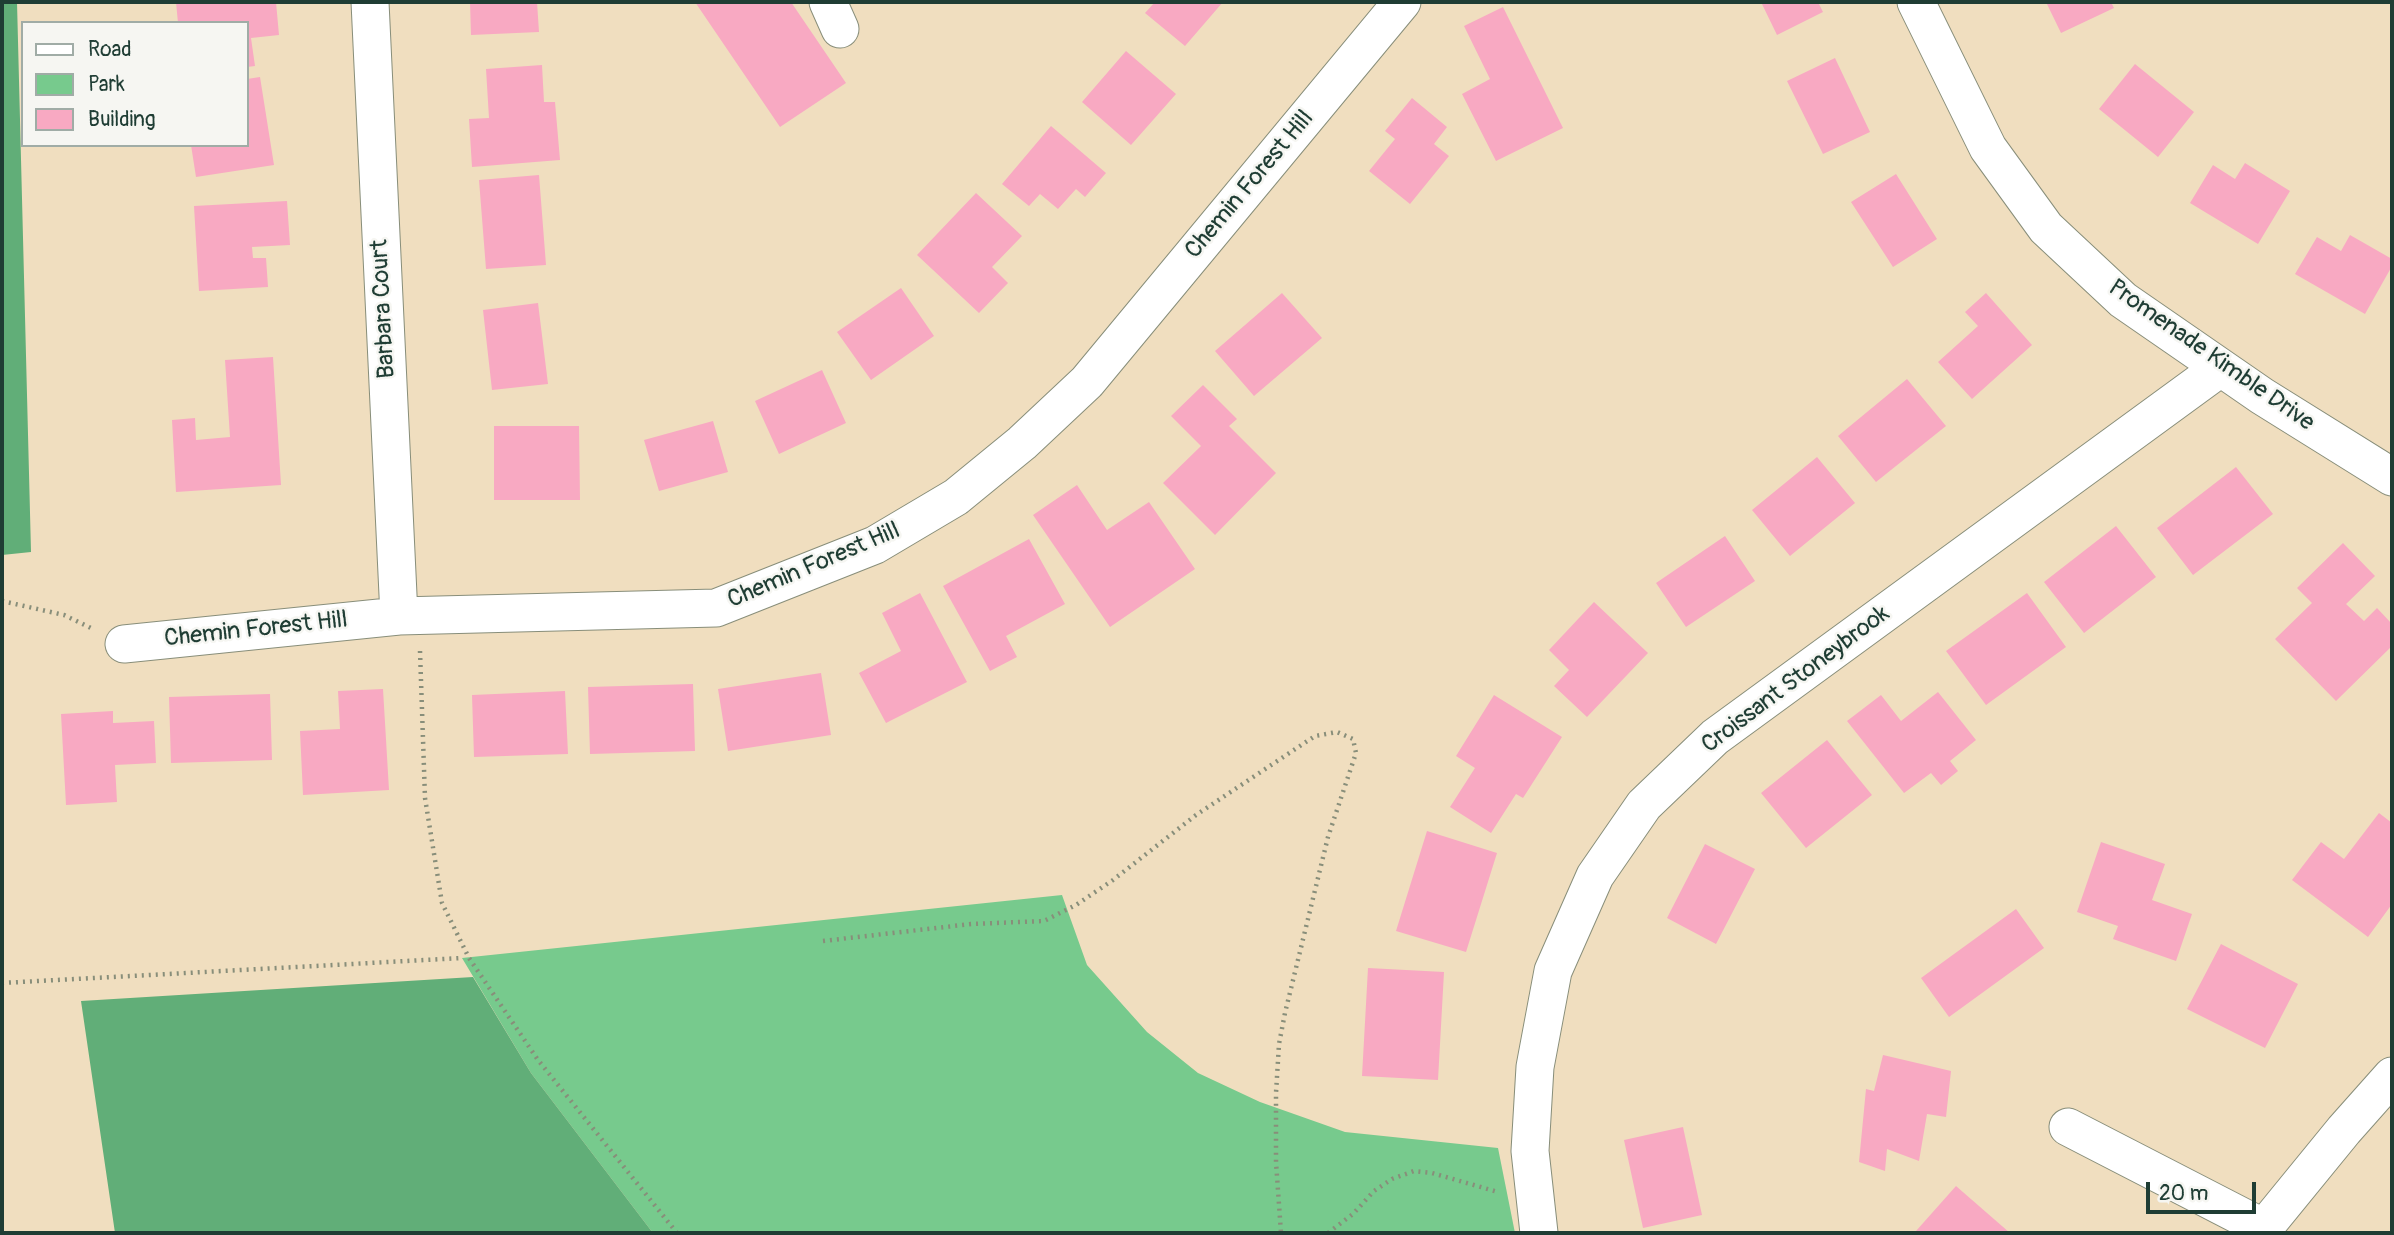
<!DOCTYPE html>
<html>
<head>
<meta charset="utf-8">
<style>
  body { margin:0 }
  #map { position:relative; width:2394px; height:1235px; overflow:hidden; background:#f0debf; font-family:Pangolin,sans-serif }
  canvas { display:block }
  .frame { position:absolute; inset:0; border:4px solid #1f3d34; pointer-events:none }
  .legend { position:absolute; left:21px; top:21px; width:228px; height:126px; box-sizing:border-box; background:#f6f6f2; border:2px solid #a0aca6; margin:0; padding:9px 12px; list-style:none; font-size:21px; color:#1f3d34 }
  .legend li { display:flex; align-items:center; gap:14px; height:35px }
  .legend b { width:35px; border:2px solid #a0aca6 }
  .scale { position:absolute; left:2146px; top:1182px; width:110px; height:32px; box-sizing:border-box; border:4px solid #1f3d34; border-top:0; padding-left:9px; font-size:21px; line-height:24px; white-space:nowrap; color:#1f3d34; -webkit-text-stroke:5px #f6f6f2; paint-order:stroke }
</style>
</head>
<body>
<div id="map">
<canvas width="2394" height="1235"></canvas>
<div class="frame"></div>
<ul class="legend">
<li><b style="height:9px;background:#fff"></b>Road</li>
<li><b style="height:19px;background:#77ca8d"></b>Park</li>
<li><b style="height:19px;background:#f8a9c2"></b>Building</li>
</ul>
<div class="scale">20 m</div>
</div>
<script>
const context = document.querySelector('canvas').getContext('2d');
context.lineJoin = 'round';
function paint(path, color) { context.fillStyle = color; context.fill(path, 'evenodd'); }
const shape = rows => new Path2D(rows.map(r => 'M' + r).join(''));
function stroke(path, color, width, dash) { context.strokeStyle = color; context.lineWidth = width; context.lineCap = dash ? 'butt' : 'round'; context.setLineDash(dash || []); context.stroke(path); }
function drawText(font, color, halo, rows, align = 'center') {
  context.font = font + ' Pangolin,sans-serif'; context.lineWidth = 5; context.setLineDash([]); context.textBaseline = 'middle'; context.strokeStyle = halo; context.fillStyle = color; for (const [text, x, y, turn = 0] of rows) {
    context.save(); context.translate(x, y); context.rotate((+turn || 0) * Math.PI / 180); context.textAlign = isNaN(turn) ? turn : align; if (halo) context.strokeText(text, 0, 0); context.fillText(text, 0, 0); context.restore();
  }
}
paint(shape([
  [1062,895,1087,965,1147,1032,1198,1073,1260,1102,1345,1132,1498,1148,1515,1233,653,1233,531,1073,462,958]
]), '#77ca8d');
paint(shape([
  [2,2,17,2,31,552,2,555],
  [473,977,531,1073,653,1233,115,1233,81,1001]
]), '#61ae78');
paint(shape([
  [176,2,276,2,279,35,251,38,255,66,247,67,247,23,178,23],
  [470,2,537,2,539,32,471,35],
  [695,2,791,2,846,83,780,127],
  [1155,2,1223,2,1185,46,1145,13],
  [1761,2,1818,2,1823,12,1777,35],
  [2046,2,2111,2,2114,8,2061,33],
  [1503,7,1563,128,1496,161,1462,94,1490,79,1464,26],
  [1126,51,1176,94,1131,145,1082,102],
  [1835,58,1870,132,1823,154,1787,81],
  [2135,64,2194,112,2158,157,2099,109],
  [542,65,544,102,555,102,560,160,472,167,469,119,489,118,486,69],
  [260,77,274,165,196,177,191,145,247,145,247,79],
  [1412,98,1447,127,1434,144,1449,156,1410,204,1369,171,1395,139,1385,131],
  [1051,126,1106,173,1085,197,1076,189,1058,209,1040,194,1029,206,1002,184],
  [2245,163,2290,191,2258,244,2190,203,2213,165,2235,179],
  [1896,174,1937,239,1893,267,1851,202],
  [539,175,546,265,486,269,479,180],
  [976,193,1022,236,992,267,1008,283,979,313,917,255],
  [287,201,290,245,252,247,253,258,266,258,268,287,199,291,194,206],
  [2350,235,2392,259,2392,266,2365,314,2295,274,2317,237,2341,251],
  [901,288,934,336,871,380,837,332],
  [1282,293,1322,338,1254,396,1215,351],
  [1986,293,2032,345,1972,399,1938,362,1978,326,1965,312],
  [538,303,548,384,492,390,483,310],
  [273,357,281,485,176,492,172,420,195,418,196,440,230,437,225,360],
  [822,370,846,423,779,454,755,401],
  [1907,379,1946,426,1876,482,1838,436],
  [1203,385,1237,419,1229,426,1276,473,1215,535,1163,483,1201,446,1171,416],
  [713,421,728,472,659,491,644,440],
  [494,426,579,426,580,500,494,500],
  [1817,457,1855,503,1790,556,1752,510],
  [2236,467,2273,514,2193,575,2157,528],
  [1077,485,1107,530,1149,502,1195,569,1110,627,1033,515],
  [2116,526,2156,577,2084,633,2044,582],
  [1725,536,1755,581,1686,627,1656,583],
  [1029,539,1065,604,1006,636,1017,657,990,671,943,586],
  [2343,543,2375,576,2346,604,2364,621,2377,608,2392,624,2392,646,2336,701,2275,639,2312,603,2297,588],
  [920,593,967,682,886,723,859,673,901,651,882,613],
  [2027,593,2066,647,1986,705,1946,651],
  [1594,602,1648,653,1587,717,1554,686,1569,670,1549,650],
  [821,673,831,735,728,751,718,689],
  [693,684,695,751,590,754,588,687],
  [383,689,389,790,303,795,300,731,340,729,338,691],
  [565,691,568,754,474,757,472,695],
  [1938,692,1976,740,1950,761,1958,771,1941,785,1931,773,1904,793,1847,721,1881,695,1901,721],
  [270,694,272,760,171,763,169,697],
  [1494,695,1562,737,1523,798,1516,794,1491,833,1450,807,1475,768,1456,756],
  [113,711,113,723,154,721,156,763,115,765,117,802,66,805,61,714],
  [1827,740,1872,795,1806,848,1761,793],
  [2379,813,2392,823,2392,904,2368,937,2292,880,2321,842,2344,859],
  [1427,831,1497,853,1466,952,1396,931],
  [2101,842,2165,864,2152,900,2192,914,2176,961,2113,939,2118,926,2077,912],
  [1705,844,1755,869,1716,944,1667,918],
  [2016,909,2044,948,1949,1017,1921,978],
  [2221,944,2298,984,2265,1048,2187,1009],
  [1368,968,1444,972,1438,1080,1362,1076],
  [1883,1055,1951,1071,1946,1117,1927,1114,1919,1161,1887,1149,1885,1171,1859,1162,1866,1089,1874,1091],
  [1683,1127,1702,1215,1643,1228,1624,1140],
  [1956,1186,2010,1233,1916,1231]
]), '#f8a9c2');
const minor = shape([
  [370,2,399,616],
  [828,2,840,29],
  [1916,2,1988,148,2046,228,2123,300,2262,396,2392,477],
  [124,644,399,616,716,608,875,545,956,497,1022,443,1087,382,1402,2],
  [2068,1127,2264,1228],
  [1539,1233,1530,1151,1535,1067,1553,971,1595,876,1644,805,1715,737,2220,368],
  [2262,1233,2264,1228,2344,1130,2392,1076]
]);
stroke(minor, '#888e7a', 39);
stroke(shape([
  [2,601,64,615,91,628],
  [420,651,425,798,442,903,469,958,538,1060,677,1233],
  [823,941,971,924,1044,921,1076,905,1113,880,1196,815,1315,736,1337,732,1353,739,1356,753,1328,837,1285,1013,1279,1044,1276,1093,1276,1162,1281,1233],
  [2,983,462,958],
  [1328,1233,1353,1214,1374,1191,1392,1179,1414,1171,1432,1173,1498,1192]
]), '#888e7a', 4.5, [2, 5]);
stroke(minor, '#fff', 37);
drawText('24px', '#1f3d34', '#f6f6f2', [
  ["Chemin Forest Hill",1250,185,-50],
  ["Barbara Court",384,309,-93],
  ["Promenade Kimble Drive",2211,356,35],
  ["Chemin Forest Hill",814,566,-23],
  ["Chemin Forest Hill",256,630,-6],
  ["Croissant Stoneybrook",1796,680,-37]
]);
</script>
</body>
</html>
